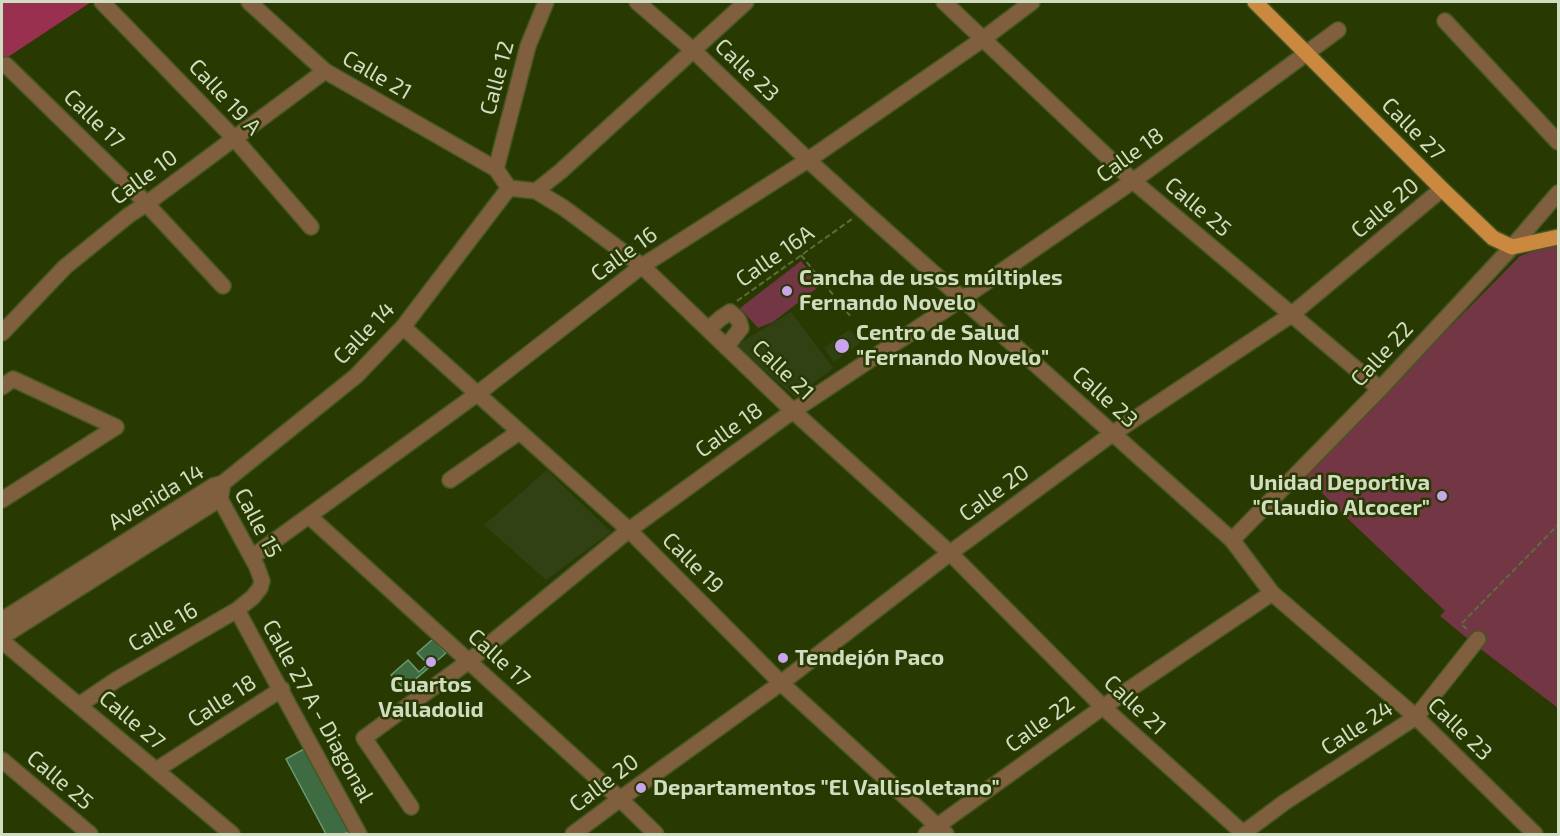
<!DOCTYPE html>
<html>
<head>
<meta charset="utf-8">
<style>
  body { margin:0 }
  #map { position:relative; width:1560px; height:836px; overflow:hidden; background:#283901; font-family:"Exo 2",sans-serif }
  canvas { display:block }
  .frame { position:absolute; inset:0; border:3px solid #d0ddc0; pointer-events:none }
</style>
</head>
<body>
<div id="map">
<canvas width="1560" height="836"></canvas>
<div class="frame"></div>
</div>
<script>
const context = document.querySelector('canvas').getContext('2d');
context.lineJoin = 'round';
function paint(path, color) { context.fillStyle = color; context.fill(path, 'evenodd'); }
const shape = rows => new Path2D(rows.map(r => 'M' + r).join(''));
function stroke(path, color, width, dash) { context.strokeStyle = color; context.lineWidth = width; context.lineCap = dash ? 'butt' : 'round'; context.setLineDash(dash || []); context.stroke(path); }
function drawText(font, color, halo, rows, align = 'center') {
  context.font = font + ' "Exo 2",sans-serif'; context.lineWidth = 5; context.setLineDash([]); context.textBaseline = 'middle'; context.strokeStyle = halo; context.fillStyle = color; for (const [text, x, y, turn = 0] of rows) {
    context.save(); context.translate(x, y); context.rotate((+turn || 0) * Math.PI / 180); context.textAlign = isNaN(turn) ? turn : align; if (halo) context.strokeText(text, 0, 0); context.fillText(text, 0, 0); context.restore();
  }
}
paint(shape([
  [791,312,833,368,795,398,737,345],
  [850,329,860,343,834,362,824,348],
  [547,470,611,532,546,580,484,525]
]), '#314113');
paint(shape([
  [1548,246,1558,246,1558,708,1474,644,1440,616,1445,611,1345,516,1304,475,1520,256],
  [801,261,821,285,773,322,758,328,740,308]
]), '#723644');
paint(shape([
  [2,2,91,2,2,61]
]), '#99304f');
const building = shape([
  [433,639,446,653,404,689,391,675,408,660,419,672,428,664,417,653,433,639],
  [304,749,349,832,344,834,326,834,286,759,304,749]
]);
paint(building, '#3e6b42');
stroke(building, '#6d9b71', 1.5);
const minor = shape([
  [102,2,234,138,311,227],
  [249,2,325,71,496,169,509,188,536,191,564,208,642,266,793,411,950,553,1103,707,1244,834],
  [637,2,694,51,808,160,864,211,1232,540,1272,593,1416,717,1535,834],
  [944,2,1133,181,1380,389],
  [1445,21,1558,142],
  [6,65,128,184,223,286],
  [496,169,528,46,546,2],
  [536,191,561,171,746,2],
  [403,327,629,530,781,683,946,834],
  [708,329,721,318,730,312,736,317,739,321,741,328,726,347],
  [2,333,65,267,129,215,146,204,325,71],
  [2,387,13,379,116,427],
  [450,480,519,432],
  [2,500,116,427],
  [309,516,620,799,656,834],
  [1232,540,1380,389,1512,247,1558,193],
  [252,557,477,394,642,266,808,160,983,39,1032,2],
  [237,610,359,834],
  [2,620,213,486,223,483,356,376,403,327,509,188],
  [2,637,220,499,222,489],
  [2,641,232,834],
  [79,705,116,680,237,610,253,597,260,588,262,581,257,567,213,486],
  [2,760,90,834],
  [156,770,282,689],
  [411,807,364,738,469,661,629,530,793,411,963,298,1133,181,1338,30],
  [573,834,620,799,781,683,950,553,1112,434,1291,315,1442,189],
  [926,834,1103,707,1272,593],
  [1242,834,1285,802,1416,717,1478,639]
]);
const major = shape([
  [1255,2,1442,189,1493,238,1512,247,1558,237]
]);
stroke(minor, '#465723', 18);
stroke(major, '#465723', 18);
stroke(shape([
  [801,255,851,317],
  [737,301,852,219],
  [1467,629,1461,624,1558,525]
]), '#5d6d3d', 2, [6, 3]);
stroke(minor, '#805f3e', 15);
stroke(major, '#cb8940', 15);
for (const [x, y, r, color] of [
  [787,291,6,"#c9a5ee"],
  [842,346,8,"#c9a5ee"],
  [1442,496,6,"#c9a5ee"],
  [783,658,6,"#c9a5ee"],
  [431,662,6,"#c9a5ee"],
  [641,788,6,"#c9a5ee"]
]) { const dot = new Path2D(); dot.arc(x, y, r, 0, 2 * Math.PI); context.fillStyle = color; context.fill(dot); stroke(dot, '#283901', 2); }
drawText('22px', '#d0ddc0', '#283901', [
  ["Calle 23",747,70,44],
  ["Calle 21",377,75,30],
  ["Calle 12",497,78,-75],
  ["Calle 19 A",225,97,47],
  ["Calle 17",94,119,44],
  ["Calle 27",1413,129,45],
  ["Calle 18",1130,155,-36],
  ["Calle 10",144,177,-36],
  ["Calle 25",1198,207,40],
  ["Calle 20",1385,208,-40],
  ["Calle 16",624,254,-36],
  ["Calle 16A",775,256,-35],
  ["Calle 14",364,333,-46],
  ["Calle 22",1382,354,-47],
  ["Calle 21",783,370,44],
  ["Calle 23",1105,397,42],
  ["Calle 18",729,430,-36],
  ["Calle 20",994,493,-36],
  ["Avenida 14",156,497,-31],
  ["Calle 15",258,523,62],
  ["Calle 19",693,563,45],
  ["Calle 16",163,627,-30],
  ["Calle 17",499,658,42],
  ["Calle 18",222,701,-33],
  ["Calle 21",1135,705,43],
  ["Calle 27 A - Diagonal",318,711,61],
  ["Calle 27",132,720,40],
  ["Calle 22",1040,724,-36],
  ["Calle 24",1357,728,-33],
  ["Calle 23",1460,729,44],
  ["Calle 25",60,780,40],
  ["Calle 20",604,783,-37]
]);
drawText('bold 22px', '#d0ddc0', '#283901', [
  ["Cancha de usos múltiples",799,278],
  ["Fernando Novelo",799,303],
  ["Centro de Salud",856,333],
  ["\"Fernando Novelo\"",856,358],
  ["Unidad Deportiva",1430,483,"right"],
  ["\"Claudio Alcocer\"",1430,508,"right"],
  ["Tendejón Paco",795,658],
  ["Cuartos",431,685,"center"],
  ["Valladolid",431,710,"center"],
  ["Departamentos \"El Vallisoletano\"",653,788]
], 'left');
</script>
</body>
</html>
